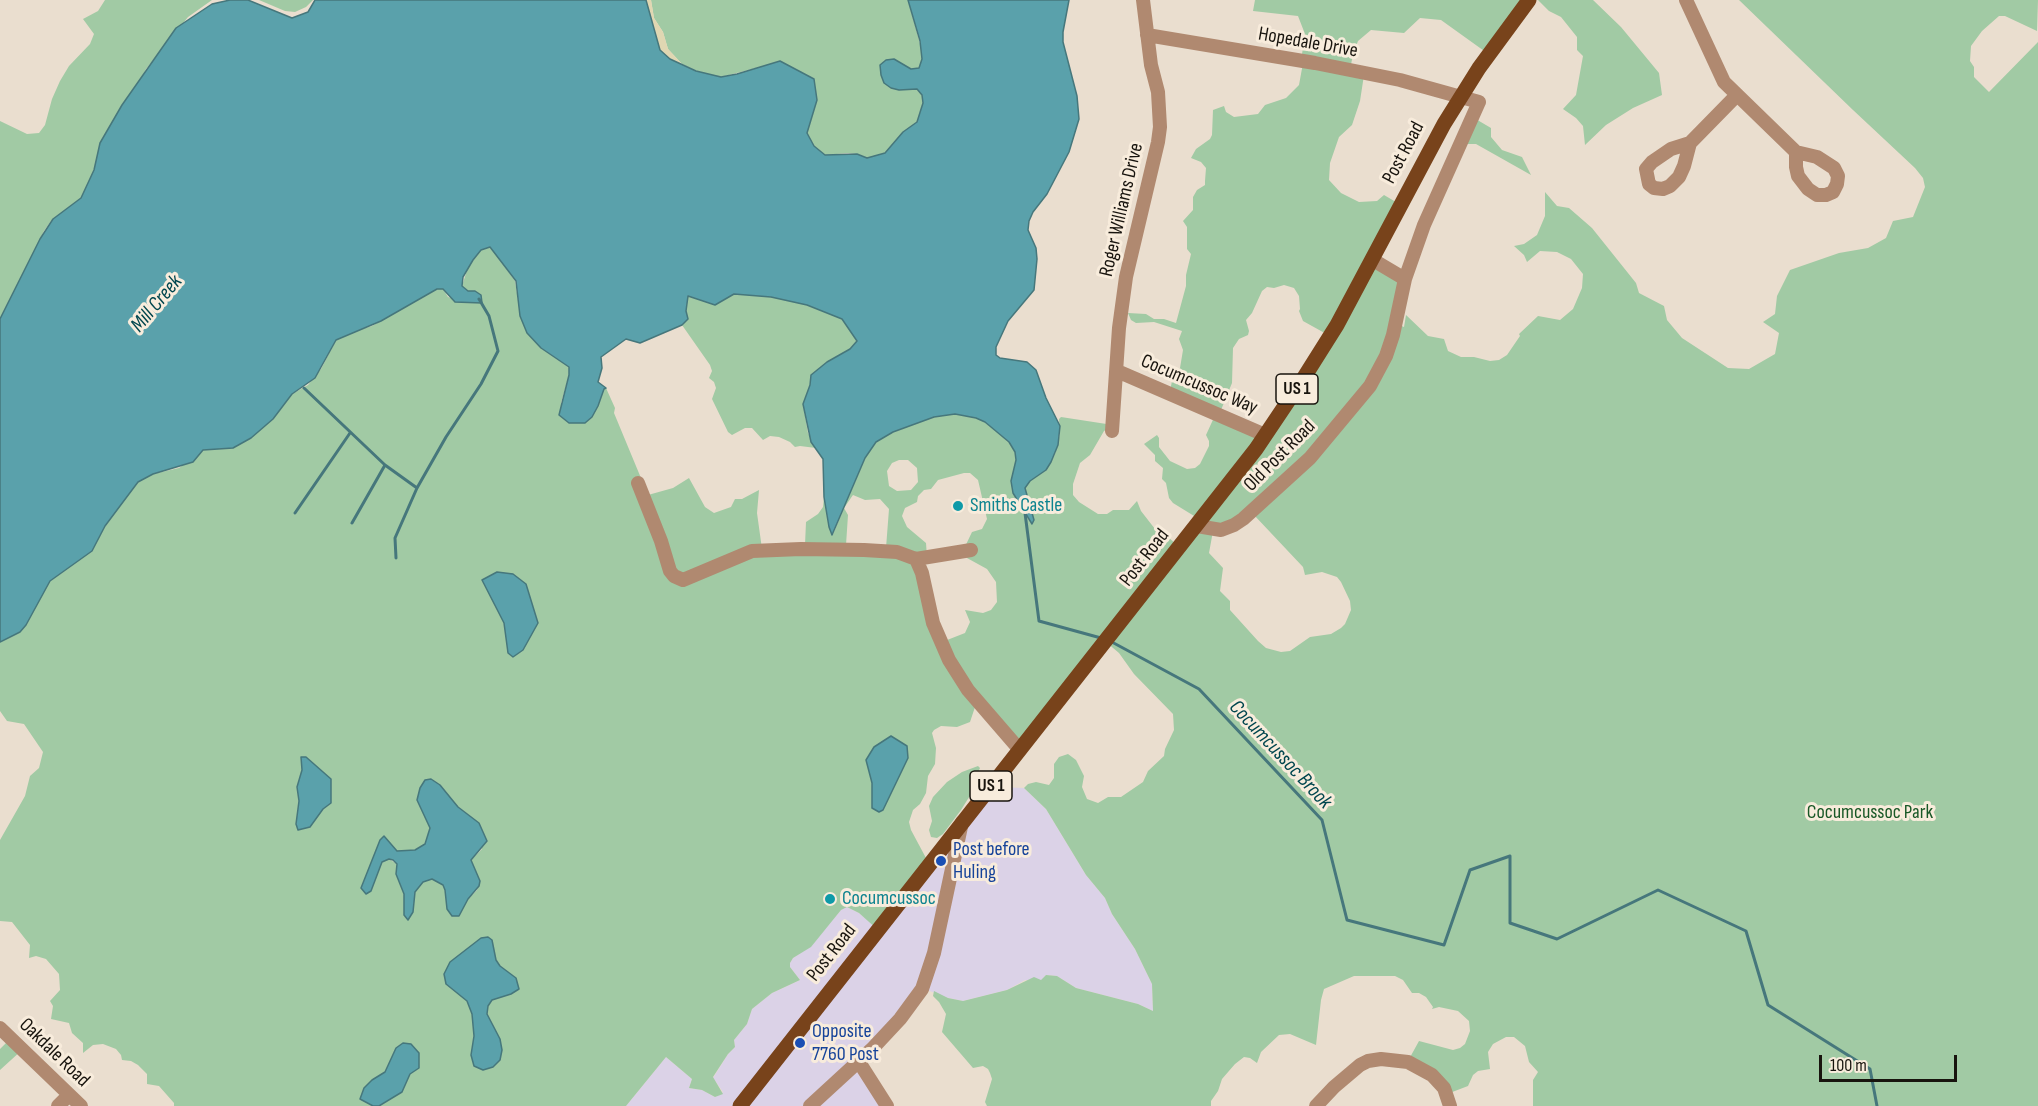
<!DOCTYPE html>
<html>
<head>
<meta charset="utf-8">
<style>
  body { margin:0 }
  #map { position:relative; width:2038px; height:1106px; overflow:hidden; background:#eadecf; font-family:"Sofia Sans Condensed",sans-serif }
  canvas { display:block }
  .scale { position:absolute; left:1819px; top:1055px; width:138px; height:27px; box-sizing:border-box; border:3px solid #18140e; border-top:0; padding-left:8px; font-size:18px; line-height:21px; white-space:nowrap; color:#18140e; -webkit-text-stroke:4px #f8ecdc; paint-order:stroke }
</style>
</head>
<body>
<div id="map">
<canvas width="2038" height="1106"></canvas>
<div class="scale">100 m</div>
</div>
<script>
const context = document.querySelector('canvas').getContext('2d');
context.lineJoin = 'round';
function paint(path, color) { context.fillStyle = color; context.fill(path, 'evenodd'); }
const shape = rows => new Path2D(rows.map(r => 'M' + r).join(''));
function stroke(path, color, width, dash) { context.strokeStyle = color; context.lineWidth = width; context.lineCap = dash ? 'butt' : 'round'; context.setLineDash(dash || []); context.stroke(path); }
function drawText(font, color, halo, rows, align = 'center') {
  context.font = font + ' "Sofia Sans Condensed",sans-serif'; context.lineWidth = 6; context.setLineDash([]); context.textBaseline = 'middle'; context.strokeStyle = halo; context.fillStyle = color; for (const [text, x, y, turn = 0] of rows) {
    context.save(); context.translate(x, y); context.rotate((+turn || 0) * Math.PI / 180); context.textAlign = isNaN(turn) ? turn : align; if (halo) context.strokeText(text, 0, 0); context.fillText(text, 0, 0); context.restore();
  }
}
paint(shape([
  [995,787,1024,788,1046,809,1086,875,1105,898,1112,914,1135,949,1152,984,1153,1011,1138,1004,1076,988,1057,976,1046,975,1041,981,1025,980,1007,990,963,1001,948,998,922,988,859,1063,886,1106,626,1106,666,1057,692,1079,689,1088,702,1090,715,1097,723,1092,713,1078,728,1054,735,1047,734,1040,747,1024,752,1009,772,993,800,980,790,967,790,963,793,958,811,946,841,910,847,907,859,913,878,929]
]), '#dbd2e7');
paint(shape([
  [105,0,212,0,188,17,146,69,80,201,51,221,44,231,0,319,0,121,27,134,39,133,45,125,52,99,60,81,69,66,90,44,94,34,83,19,98,11],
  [259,0,313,0,306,7,295,12,285,11],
  [651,0,908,0,922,51,922,59,919,68,911,69,894,59,899,90,917,89,922,95,923,103,917,122,903,132,885,153,876,157,867,158,858,154,848,153,825,155,814,146,807,133,817,100,756,68,721,77,696,71,682,64,668,49,663,32,654,18],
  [1255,0,1530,0,1487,53,1441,20,1420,18,1404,33,1371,30,1358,41,1353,54,1350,70,1364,75,1360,101,1352,125,1339,137,1330,163,1329,180,1341,193,1359,202,1377,201,1384,195,1401,205,1374,260,1404,281,1397,324,1404,327,1406,315,1428,336,1444,339,1448,351,1461,357,1474,357,1490,361,1499,360,1507,355,1520,336,1519,334,1538,316,1560,320,1573,309,1582,288,1583,274,1571,259,1557,252,1540,251,1527,262,1524,255,1514,246,1524,244,1537,235,1545,216,1545,192,1557,206,1569,208,1592,228,1636,283,1639,293,1664,306,1667,320,1682,338,1728,368,1749,369,1775,354,1779,333,1763,322,1775,314,1777,296,1790,270,1839,253,1868,248,1886,238,1893,221,1913,217,1925,187,1923,178,1915,168,1853,110,1739,0,2038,0,2037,31,2005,16,1999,16,1982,31,1971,46,1970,61,1974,67,1974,77,1989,92,2038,42,2038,1106,1533,1106,1533,1080,1538,1072,1529,1062,1525,1046,1514,1037,1506,1037,1493,1044,1488,1052,1490,1069,1478,1071,1473,1075,1468,1086,1447,1094,1408,1061,1419,1041,1453,1050,1460,1048,1465,1044,1470,1031,1469,1021,1458,1011,1439,1007,1432,1009,1433,1007,1426,997,1419,993,1412,993,1403,980,1395,976,1354,976,1324,989,1321,1000,1316,1045,1290,1034,1279,1035,1261,1052,1257,1063,1250,1058,1244,1057,1235,1064,1222,1079,1218,1091,1211,1101,1211,1106,987,1106,985,1102,992,1079,990,1073,988,1069,983,1066,973,1068,942,1032,946,1014,939,1002,933,996,934,991,948,998,963,1001,1007,990,1034,977,1041,980,1046,975,1057,976,1076,988,1138,1004,1153,1011,1152,984,1135,949,1112,914,1105,898,1086,875,1046,809,1024,788,1028,784,1036,782,1049,785,1054,778,1054,764,1059,757,1068,754,1076,760,1084,776,1082,787,1087,799,1098,803,1108,797,1121,797,1143,782,1148,771,1164,756,1165,749,1174,730,1173,714,1134,674,1119,653,1106,642,1022,746,976,704,970,722,957,727,941,726,934,730,932,733,936,748,935,764,928,776,926,793,920,804,913,810,909,822,911,830,926,858,878,930,859,913,847,907,841,910,811,947,793,958,790,963,790,967,800,980,772,993,752,1009,747,1024,734,1040,735,1047,728,1054,713,1077,723,1094,715,1097,702,1090,689,1088,692,1079,666,1057,626,1106,379,1106,402,1092,410,1074,396,1048,385,1072,372,1080,361,1099,373,1106,174,1106,174,1103,159,1086,147,1084,147,1074,138,1065,131,1061,122,1060,121,1055,116,1049,103,1044,93,1045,83,1053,83,1043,72,1033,69,1023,51,1019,53,1006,50,1001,60,990,59,974,46,959,36,956,29,958,30,945,12,922,0,921,0,840,25,796,30,776,39,768,43,752,24,724,7,721,0,711,0,642,19,632,50,581,92,551,105,526,138,482,153,474,179,468,203,450,233,448,251,438,273,419,292,394,308,385,321,369,336,340,343,335,372,326,437,289,443,289,448,297,464,302,474,301,468,291,462,286,468,267,481,250,490,246,515,281,519,306,541,348,569,367,569,375,561,403,585,423,592,417,604,388,606,388,615,408,614,413,648,495,673,488,689,478,705,507,714,513,731,507,735,499,742,499,759,490,757,513,762,549,805,545,806,522,818,514,823,507,824,497,829,527,833,534,865,458,876,442,892,432,934,417,955,414,976,418,985,422,1009,442,1015,452,1016,460,1011,481,1016,501,1032,524,1025,488,1030,481,1046,470,1055,454,1060,434,1059,419,1061,417,1113,425,1104,431,1090,455,1080,463,1073,484,1073,495,1079,502,1098,514,1107,514,1113,510,1129,510,1137,501,1141,511,1155,529,1168,537,1177,545,1199,519,1173,503,1169,498,1166,483,1162,479,1163,468,1155,461,1155,455,1144,444,1157,435,1159,438,1159,447,1170,461,1187,469,1195,468,1200,464,1209,446,1209,441,1206,435,1217,411,1170,391,1172,381,1180,368,1183,350,1179,339,1182,331,1154,322,1136,323,1131,320,1128,313,1146,314,1154,319,1164,319,1176,323,1186,286,1186,275,1191,254,1187,249,1187,227,1183,221,1193,210,1193,197,1197,190,1205,185,1205,181,1206,168,1201,162,1191,158,1196,149,1210,139,1212,135,1213,110,1224,106,1226,112,1234,117,1258,114,1265,105,1286,98,1299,85,1303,63,1301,61,1305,34,1298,16,1253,11],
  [1284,285,1294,288,1299,296,1300,309,1299,311,1303,321,1330,336,1268,432,1221,410,1232,383,1233,348,1239,339,1248,335,1249,331,1246,320,1252,313,1262,291,1267,287,1274,288],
  [899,460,908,460,917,468,918,482,911,490,897,491,889,486,887,471,892,463],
  [964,473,970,473,978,480,987,519,982,529,972,532,962,553,967,558,987,569,996,582,997,602,991,610,983,613,965,610,970,622,965,633,942,642,924,559,927,557,926,543,907,527,902,516,905,508,917,502,918,496,924,490,931,489,938,480],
  [853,495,865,500,880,499,889,509,886,548,846,545,848,515,844,508],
  [1254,515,1303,567,1305,575,1322,572,1337,577,1341,582,1350,601,1351,610,1345,624,1341,628,1331,634,1310,637,1290,651,1281,652,1266,648,1258,641,1230,610,1230,601,1220,591,1223,568,1209,553,1213,531],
  [301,757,323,809,310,827,298,830,296,824,299,801,297,787,302,770],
  [431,779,440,785,458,807,479,823,482,849,471,860,480,881,477,890,468,899,458,916,447,909,445,890,443,885,432,878,423,882,415,892,413,912,404,915,404,894,396,874,397,864,389,859,382,862,384,837,397,851,415,850,425,845,430,828,417,800,420,788,425,780],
  [492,940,496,960,500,966,516,978,492,1000,488,1006,487,1014,500,1039,471,1055,474,1036,472,1014,467,1001,447,984,445,976],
  [1538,0,1593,0,1621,27,1659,73,1662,95,1633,108,1606,125,1585,145,1583,126,1576,118,1563,109,1576,95,1583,56,1577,50,1577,37,1561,17,1549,11],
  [1474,118,1491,128,1491,137,1502,150,1522,157,1531,175,1476,144,1462,144],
  [734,294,771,297,807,305,843,319,857,341,850,349,827,362,811,375,810,385,803,404,808,433,816,448,800,446,795,447,790,442,779,437,770,436,763,440,752,428,745,428,732,435,728,432,712,399,716,388,714,382,709,378,712,371,710,365,682,325,688,319,686,311,688,295,715,305],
  [978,766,980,768,973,783,971,794,961,810,943,834,937,838,931,837,929,830,932,821,929,806,933,797,947,782,962,772],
  [10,1039,22,1050,0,1070,0,1049]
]), '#a1caa4');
paint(shape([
  [646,0,651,0,654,18,663,32,668,49,682,64,670,59,660,50]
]), '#e0d7b2');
const water = shape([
  [230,0,248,0,292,18,308,12,315,0,646,0,660,50,670,59,696,71,721,77,737,74,780,61,814,79,817,100,807,133,814,146,825,155,857,154,867,158,885,153,903,132,917,122,923,103,922,95,917,89,899,90,891,88,884,83,881,75,880,65,886,60,894,59,911,69,919,68,922,59,920,41,908,0,1069,0,1063,32,1063,42,1077,96,1079,119,1069,152,1047,194,1033,212,1029,221,1028,230,1036,248,1037,259,1034,290,1008,321,996,347,996,355,1000,358,1027,362,1036,370,1046,398,1060,426,1058,445,1051,462,1046,470,1030,481,1025,488,1034,520,1032,524,1013,493,1011,481,1016,460,1015,452,1009,442,985,422,976,418,955,414,934,417,893,432,876,442,865,458,832,535,829,527,824,497,823,459,811,442,803,404,810,385,811,375,827,362,850,349,857,341,842,319,807,305,771,297,734,294,715,305,688,296,686,311,688,319,682,325,640,343,626,339,601,357,602,368,598,382,606,388,604,389,598,406,592,417,585,423,569,423,559,415,569,375,569,367,541,348,527,333,520,316,516,281,490,247,481,250,473,260,463,277,462,286,468,291,475,291,481,295,482,303,455,302,443,289,437,289,381,321,336,340,315,378,292,394,273,419,251,438,233,448,203,450,193,462,153,474,138,482,105,526,92,551,50,581,26,625,20,632,0,642,0,319,40,239,53,219,81,198,94,170,100,143,122,105,176,28,212,4,230,0],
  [497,572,513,574,526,584,538,623,523,650,513,657,508,653,504,623,482,580,497,572],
  [891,736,907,746,908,758,883,810,879,812,872,808,872,783,866,760,874,747,891,736],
  [301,757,306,757,331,779,331,803,323,809,310,827,298,830,296,824,299,801,297,787,302,770,301,757],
  [431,779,440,785,458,807,479,823,487,841,471,860,480,881,479,886,468,899,459,916,452,916,447,909,445,890,443,885,432,879,423,882,415,892,413,912,408,920,404,915,404,894,396,874,397,864,393,860,389,859,382,862,371,891,366,894,361,888,380,840,384,836,397,851,415,850,425,844,430,828,417,800,420,788,425,780,431,779],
  [488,937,492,940,496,960,500,966,516,978,519,989,511,994,492,1000,488,1006,487,1014,500,1039,502,1050,500,1060,493,1067,483,1070,474,1066,471,1055,474,1036,472,1014,467,1001,446,984,444,974,450,962,481,938,488,937],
  [403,1043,411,1044,419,1053,419,1068,410,1074,402,1092,379,1106,373,1106,360,1099,364,1088,372,1080,385,1072,396,1048,403,1043]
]);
paint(water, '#5aa1ab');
stroke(water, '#46777c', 1.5);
stroke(shape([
  [304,388,385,465,417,488],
  [295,513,350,433],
  [1025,513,1039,621,1101,638],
  [352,523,385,465],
  [396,558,395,538,417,488,446,437,481,384,498,351,489,316,479,299],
  [1110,641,1199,689,1322,820,1347,920,1444,945,1470,870,1510,856,1510,923,1557,939,1658,890,1746,931,1768,1005,1870,1069,1877,1106]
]), '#46777c', 3);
stroke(shape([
  [1686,0,1724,82,1796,152,1817,157,1834,168,1838,176,1837,184,1833,192,1826,195,1817,195,1808,189,1798,176,1796,167,1796,152],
  [1147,35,1315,63,1400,80,1479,102,1424,225,1405,279,1393,335,1386,356,1370,386,1310,458,1243,519,1234,525,1221,530,1197,526],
  [1690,143,1684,166,1679,177,1670,186,1663,189,1654,188,1649,184,1646,169,1652,162,1671,149,1690,143,1737,95],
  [1373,260,1405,279],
  [1117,371,1265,435],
  [1112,431,1119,328,1126,277,1158,142,1160,127,1158,92,1151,65,1143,0],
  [638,483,661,541,670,571,674,576,683,580,752,551,801,549,864,550,897,552,916,559,971,550],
  [916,559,922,573,933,623,949,660,968,690,1019,749],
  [0,1028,81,1106],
  [859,1062,887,1106],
  [58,1106,69,1095],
  [810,1106,872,1049,900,1019,922,989,934,953,962,822],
  [1316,1106,1334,1087,1360,1065,1368,1061,1381,1059,1408,1062,1432,1075,1444,1088,1450,1106]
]), '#b08970', 14);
stroke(shape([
  [740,1106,1256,449,1303,379,1337,325,1444,124,1479,68,1529,0]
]), '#78431b', 15);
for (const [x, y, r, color] of [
  [958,506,6,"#0f9aa8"],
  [941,861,6,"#1a4fb4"],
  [830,899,6,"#0f9aa8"],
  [800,1043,6,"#1a4fb4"]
]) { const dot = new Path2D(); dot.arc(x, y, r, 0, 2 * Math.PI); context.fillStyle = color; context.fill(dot); stroke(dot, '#f8ecdc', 2); }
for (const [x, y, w] of [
  [1297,389,42],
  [991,786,42]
]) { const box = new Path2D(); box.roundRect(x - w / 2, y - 15, w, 30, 4.5); context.fillStyle = '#f8ecdc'; context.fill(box); stroke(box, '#18140e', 1.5); }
drawText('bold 18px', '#18140e', null, [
  ["US 1",1297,389],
  ["US 1",991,786]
]);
drawText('20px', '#18140e', '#f8ecdc', [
  ["Hopedale Drive",1308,43,10],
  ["Post Road",1404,153,-62],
  ["Roger Williams Drive",1122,210,-77],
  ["Cocumcussoc Way",1199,385,23],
  ["Old Post Road",1280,456,-45],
  ["Post Road",1145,558,-52],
  ["Post Road",832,953,-52],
  ["Oakdale Road",54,1053,44]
]);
drawText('20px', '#0d838f', '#f8ecdc', [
  ["Smiths Castle",970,506],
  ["Cocumcussoc",842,899]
], 'left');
drawText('20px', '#185826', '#f8ecdc', [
  ["Cocumcussoc Park",1870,813]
]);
drawText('20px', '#164399', '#f8ecdc', [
  ["Post before",953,850],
  ["Huling",953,873],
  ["Opposite",812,1032],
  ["7760 Post",812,1055]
], 'left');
drawText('italic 21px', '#00464e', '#f8ecdc', [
  ["Mill Creek",157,304,-50],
  ["Cocumcussoc Brook",1280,755,47]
]);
</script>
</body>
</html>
